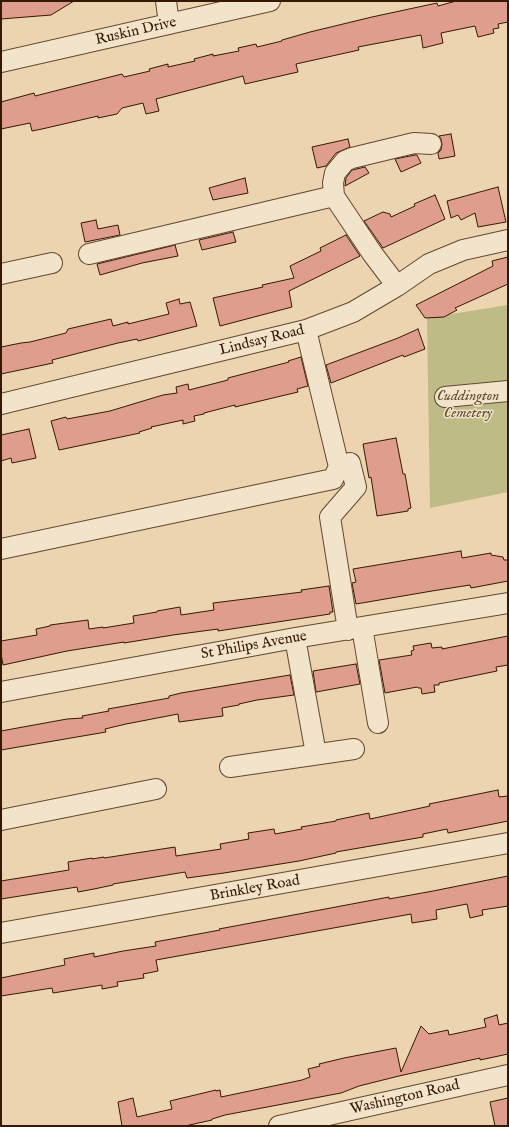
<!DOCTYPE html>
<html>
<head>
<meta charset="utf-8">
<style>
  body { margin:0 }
  #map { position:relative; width:509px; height:1127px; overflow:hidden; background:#ebd4af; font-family:"IM FELL English",serif }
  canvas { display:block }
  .frame { position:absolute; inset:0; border:2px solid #361903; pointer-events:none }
</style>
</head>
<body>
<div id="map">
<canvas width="509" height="1127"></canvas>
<div class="frame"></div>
</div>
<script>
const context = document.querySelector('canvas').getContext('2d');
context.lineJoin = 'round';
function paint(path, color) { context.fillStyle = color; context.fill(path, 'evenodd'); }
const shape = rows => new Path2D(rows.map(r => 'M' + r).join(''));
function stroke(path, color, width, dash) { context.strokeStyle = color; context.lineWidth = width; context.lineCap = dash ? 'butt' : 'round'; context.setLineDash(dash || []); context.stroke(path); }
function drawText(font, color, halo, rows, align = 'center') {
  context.font = font + ' "IM FELL English",serif'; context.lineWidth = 3; context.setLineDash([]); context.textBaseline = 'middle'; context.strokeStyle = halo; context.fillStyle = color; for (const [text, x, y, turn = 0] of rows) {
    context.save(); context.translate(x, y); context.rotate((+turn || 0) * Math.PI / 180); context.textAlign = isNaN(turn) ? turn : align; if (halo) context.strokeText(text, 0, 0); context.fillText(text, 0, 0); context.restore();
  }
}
paint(shape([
  [508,305,508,492,430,508,427,318]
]), '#bebb86');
const building = shape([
  [1,1,74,1,51,15,1,19,1,1],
  [456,1,508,1,508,22,498,24,499,28,493,29,494,33,478,37,475,26,441,33,443,43,423,48,421,35,358,47,359,50,296,64,298,72,245,84,243,76,156,99,159,111,146,114,143,103,122,108,117,114,98,118,98,116,42,129,32,131,30,123,1,129,1,102,34,93,35,96,122,74,124,77,150,71,149,69,168,64,168,67,195,61,194,59,213,54,213,56,239,51,238,48,256,44,257,47,282,41,282,40,310,32,372,17,437,3,438,6,456,1],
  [451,134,455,156,439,159,438,153,441,150,442,144,441,139,439,136,451,134],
  [348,139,350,147,336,153,326,166,317,168,312,147,348,139],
  [415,155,417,155,421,163,401,172,395,159,415,155],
  [365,167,369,173,345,186,346,178,352,170,365,167],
  [245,178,248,193,213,200,209,188,245,178],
  [498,187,506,222,478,227,475,213,461,220,458,215,451,218,447,201,498,187],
  [435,195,445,219,383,248,364,221,383,212,390,214,391,217,415,206,414,204,435,195],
  [96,220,98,229,118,225,120,235,85,242,81,223,96,220],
  [233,232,236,242,202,250,199,240,233,232],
  [346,235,360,256,289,291,292,307,220,326,213,298,263,287,262,285,294,278,290,266,321,251,320,248,346,235],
  [175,245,178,256,142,263,100,275,97,264,175,245],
  [508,257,508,284,455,308,457,310,444,317,425,318,416,305,493,266,492,261,508,257],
  [179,299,180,304,190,302,197,326,138,341,137,339,118,343,52,360,53,363,1,374,1,347,21,343,30,342,66,333,68,329,111,319,113,326,128,322,128,324,169,314,166,303,179,299],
  [418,329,425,349,404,357,403,355,331,383,326,365,398,338,418,329],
  [301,357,308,386,297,389,298,392,235,407,235,405,204,413,204,414,194,416,195,421,183,424,183,420,151,427,152,428,139,432,140,433,59,450,51,421,66,417,67,419,110,411,163,395,177,393,176,387,188,384,189,390,228,380,228,378,289,362,288,361,301,357],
  [29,429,36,458,12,463,11,458,1,461,1,435,29,429],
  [396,438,403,474,405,474,411,508,408,509,408,511,377,516,371,477,369,478,363,444,396,438],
  [461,551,462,558,491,553,491,555,503,557,504,560,508,560,508,581,471,588,470,585,432,591,356,604,352,583,356,582,353,569,461,551],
  [329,586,333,612,330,612,330,614,218,631,218,629,173,635,124,643,124,642,67,651,3,665,1,654,1,641,37,635,36,629,50,626,50,625,88,620,89,629,103,627,103,628,134,623,133,616,157,612,157,611,180,607,181,615,214,610,213,603,302,592,301,590,329,586],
  [508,636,508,665,496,667,497,671,439,683,439,685,434,685,435,692,422,694,421,688,418,688,417,687,385,693,379,660,412,655,411,651,414,650,413,646,431,643,432,648,442,647,442,649,508,636],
  [356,664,360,684,316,692,313,671,356,664],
  [290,675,294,695,257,700,239,704,239,705,222,708,223,716,179,722,178,714,126,724,105,729,106,732,1,750,1,731,67,719,83,718,82,716,109,711,108,709,169,698,169,696,181,693,290,675],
  [498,790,499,797,508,796,508,821,448,833,447,829,423,834,423,837,336,852,336,853,299,861,224,873,187,878,185,872,113,884,113,885,94,889,78,892,77,887,1,899,1,881,69,870,68,862,92,858,92,859,104,857,104,858,175,847,176,856,221,849,220,844,249,839,248,833,274,829,275,834,302,829,301,827,336,821,336,820,369,813,370,819,430,806,429,804,498,790],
  [508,876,508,906,482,910,483,915,470,918,467,904,436,910,437,919,412,923,411,914,156,960,158,971,143,974,144,978,117,982,118,986,102,989,102,985,53,993,52,988,1,996,1,978,65,965,64,959,94,953,94,957,123,951,156,946,155,942,220,930,219,929,389,897,389,899,433,891,508,876],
  [497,1015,499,1025,508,1023,508,1054,480,1060,480,1058,399,1076,359,1086,341,1093,225,1115,212,1119,212,1120,185,1126,122,1126,118,1102,133,1098,137,1117,172,1109,170,1101,216,1090,216,1091,220,1090,221,1097,302,1080,310,1077,308,1069,320,1066,319,1064,344,1058,396,1048,401,1072,421,1026,429,1034,448,1030,449,1035,486,1027,484,1019,497,1015],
  [508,1098,508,1126,495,1126,490,1102,508,1098]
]);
paint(building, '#de9d8d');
stroke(building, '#361903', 1);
const minor = shape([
  [166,1,169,24],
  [1,62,270,1],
  [89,254,334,196],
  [1,274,52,263],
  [397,286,372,253,334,196,333,183,335,173,345,161,352,158,414,143,431,144],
  [445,397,508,391],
  [1,404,306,330,353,312,397,286,429,264,463,250,508,240],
  [1,549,333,479,339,467,306,330],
  [362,627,378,723],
  [348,630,330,517,356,487,350,463],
  [295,638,316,754],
  [1,692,295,638,508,603],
  [230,767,354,749],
  [1,820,156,789],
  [1,933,508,843],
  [279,1126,508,1075]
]);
stroke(minor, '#63482e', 22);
stroke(minor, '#f2e3cb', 20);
drawText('15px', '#361903', '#f2e3cb', [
  ["Ruskin Drive",136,32,-13],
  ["Lindsay Road",262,341,-14],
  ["St Philips Avenue",254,646,-10],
  ["Brinkley Road",255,889,-10],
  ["Washington Road",405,1098,-13]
]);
drawText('italic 15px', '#5f4a2a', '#f2e3cb', [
  ["Cuddington",468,397],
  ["Cemetery",468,414]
]);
</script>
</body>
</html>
